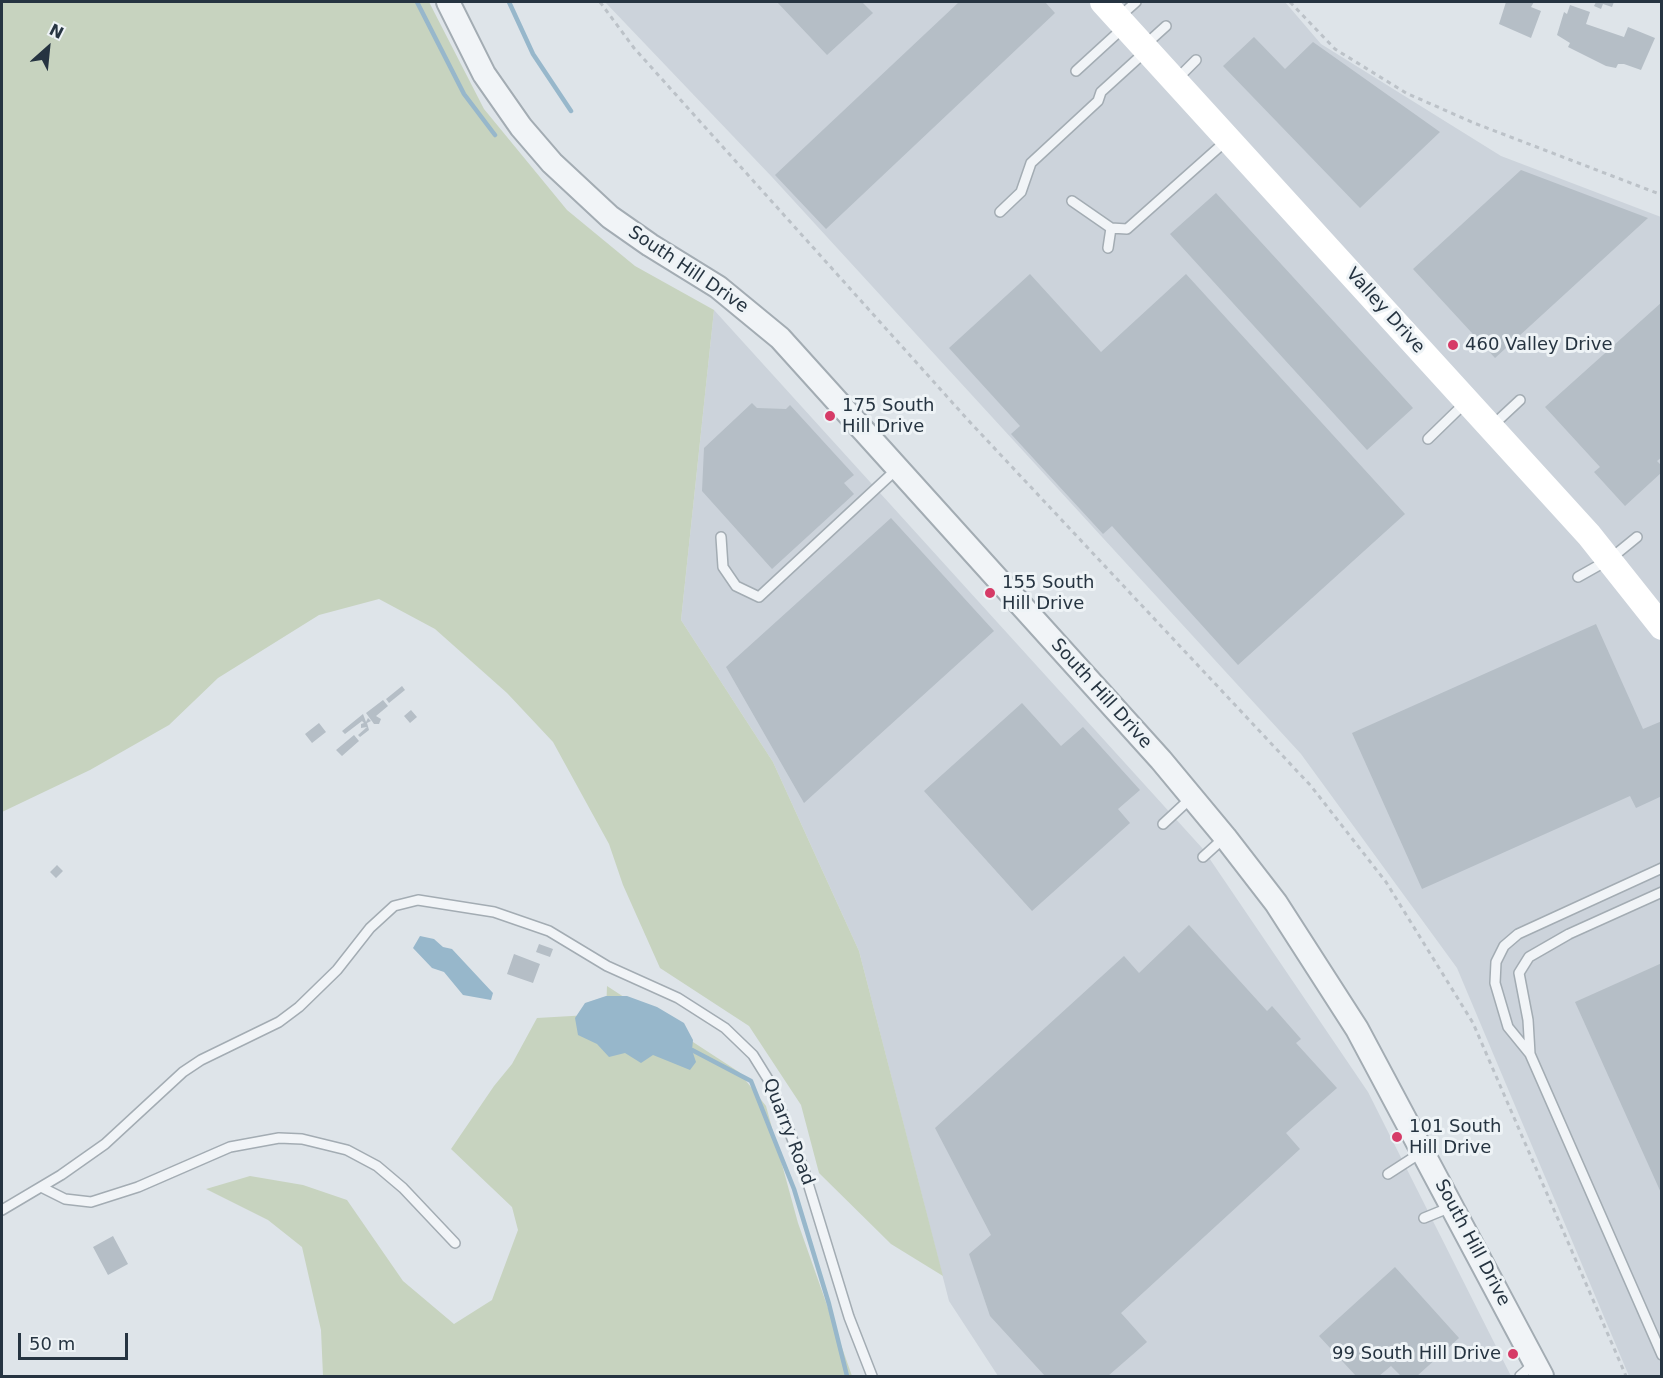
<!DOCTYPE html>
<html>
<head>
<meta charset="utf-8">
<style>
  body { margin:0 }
  #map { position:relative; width:1663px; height:1378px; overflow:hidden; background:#dee4e9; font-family:"DejaVu Sans",sans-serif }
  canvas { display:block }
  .frame { position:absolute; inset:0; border:3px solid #263441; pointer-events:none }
  .north { position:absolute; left:18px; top:18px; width:60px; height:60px; -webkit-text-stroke:4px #eef3f6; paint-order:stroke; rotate:27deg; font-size:16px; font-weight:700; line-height:24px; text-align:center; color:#263441 }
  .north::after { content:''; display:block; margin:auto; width:21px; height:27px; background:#263441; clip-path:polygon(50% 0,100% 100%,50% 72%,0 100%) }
  .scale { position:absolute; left:18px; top:1333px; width:110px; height:27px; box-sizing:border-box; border:3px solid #263441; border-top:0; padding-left:8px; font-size:18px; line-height:21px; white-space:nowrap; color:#263441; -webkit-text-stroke:4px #eef3f6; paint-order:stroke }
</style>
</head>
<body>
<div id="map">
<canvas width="1663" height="1378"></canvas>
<div class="frame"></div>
<div class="north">N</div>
<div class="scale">50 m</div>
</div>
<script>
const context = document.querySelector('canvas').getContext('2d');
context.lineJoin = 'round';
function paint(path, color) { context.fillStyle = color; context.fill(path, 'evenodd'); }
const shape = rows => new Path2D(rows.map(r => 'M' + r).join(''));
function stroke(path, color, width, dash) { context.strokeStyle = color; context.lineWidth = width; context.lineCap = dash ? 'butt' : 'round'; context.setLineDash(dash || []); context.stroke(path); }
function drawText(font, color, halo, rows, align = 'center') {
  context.font = font + ' "DejaVu Sans",sans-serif'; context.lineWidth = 6; context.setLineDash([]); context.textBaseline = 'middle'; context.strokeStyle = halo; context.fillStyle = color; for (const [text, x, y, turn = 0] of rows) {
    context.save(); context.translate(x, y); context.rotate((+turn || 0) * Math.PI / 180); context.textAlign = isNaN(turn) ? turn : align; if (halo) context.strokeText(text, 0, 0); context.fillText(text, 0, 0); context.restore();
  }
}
paint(shape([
  [605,2,1285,2,1321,44,1501,156,1661,217,1661,1376,1629,1376,1457,968,1301,754,772,177],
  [714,310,1203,849,1368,1092,1511,1376,998,1376,949,1301,859,951,773,762,681,620]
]), '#ccd3db');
paint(shape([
  [2,2,429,2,484,109,567,210,635,266,714,310,681,620,773,762,859,951,943,1276,891,1244,819,1173,801,1105,749,1026,660,968,623,885,609,844,553,742,507,693,435,629,379,599,319,615,218,678,169,725,90,770,2,812],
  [607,986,739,1072,766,1106,798,1223,852,1376,323,1376,321,1330,302,1247,268,1220,206,1189,250,1176,303,1185,347,1200,403,1281,454,1324,492,1300,518,1230,512,1207,451,1149,494,1086,512,1064,537,1018,606,1014]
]), '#c7d3bf');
paint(shape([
  [420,936,434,939,443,947,452,949,493,993,491,1000,463,995,444,972,432,968,413,948],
  [606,996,627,996,657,1007,684,1023,693,1040,692,1050,696,1062,690,1070,653,1055,641,1063,625,1053,609,1057,597,1044,578,1035,575,1018,585,1003]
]), '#97b7cb');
stroke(shape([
  [417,2,464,94,495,135],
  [509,2,533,54,571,111],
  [692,1050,751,1081,794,1189,829,1304,847,1376]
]), '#97b7cb', 4.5);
paint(shape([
  [777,2,862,2,873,13,827,55],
  [959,2,1045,2,1055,13,826,229,775,175],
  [1506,2,1534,2,1531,7,1541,11,1531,38,1499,24],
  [1596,2,1614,2,1612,7,1603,4,1601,9,1594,6],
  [1570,5,1590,12,1586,24,1624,37,1628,27,1655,38,1641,70,1624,64,1618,64,1616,68,1606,66,1568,47,1570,43,1557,35,1564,12,1567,14],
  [1254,37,1285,69,1313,42,1440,132,1360,208,1223,66],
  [1521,170,1648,218,1495,358,1413,269],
  [1216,193,1413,408,1367,450,1170,234],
  [1030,274,1101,352,1186,274,1405,514,1238,665,1112,526,1103,534,1011,434,1020,426,949,348],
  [1662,302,1662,457,1657,461,1662,466,1662,472,1625,506,1594,472,1600,467,1545,407],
  [752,403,757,408,786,409,790,405,854,475,844,483,854,494,772,569,702,491,704,448],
  [891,518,994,631,804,803,726,667],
  [1596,624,1643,729,1662,721,1662,796,1636,808,1630,796,1422,889,1352,733],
  [402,686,405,690,389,703,386,699],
  [383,700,388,706,376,716,381,719,379,724,374,724,366,713],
  [1022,703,1061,746,1083,727,1140,790,1118,809,1130,823,1032,911,924,791],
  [411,710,417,717,410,723,404,716],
  [363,714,366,722,368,718,371,721,367,723,369,730,360,737,358,735,367,727,361,728,361,724,364,723,362,721,345,734,342,731],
  [319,723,326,732,312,743,305,734],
  [354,735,359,741,342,756,336,750],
  [57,865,63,871,56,878,50,872],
  [1189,925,1267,1011,1272,1006,1301,1039,1296,1043,1337,1088,1286,1133,1300,1149,1121,1313,1147,1342,1108,1376,1045,1376,990,1316,969,1254,991,1235,935,1128,1124,956,1139,973],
  [539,944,553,949,550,957,536,952],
  [514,954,540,964,533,983,507,974],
  [1662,963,1662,1195,1575,1002],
  [113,1236,128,1264,108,1275,93,1247],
  [1395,1267,1459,1338,1417,1376,1401,1376,1391,1366,1379,1376,1356,1376,1319,1336]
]), '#b5bec6');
const service = shape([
  [1118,18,1136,2],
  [1145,45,1166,26],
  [1076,71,1123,28],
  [1176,80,1196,60],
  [1072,201,1111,228],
  [1000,212,1021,192,1031,163,1098,101,1101,92,1145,52],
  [1108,248,1111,228,1127,229,1226,141],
  [1491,427,1520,400],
  [1428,439,1465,403],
  [721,537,723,567,736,586,759,597,898,468],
  [1578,577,1610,559,1637,537],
  [1163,824,1191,798],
  [1203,857,1225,837],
  [1662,868,1518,934,1504,946,1496,962,1495,983,1508,1027,1530,1054,1662,1355],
  [1530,1054,1528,1020,1519,973,1529,957,1569,934,1662,892],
  [1388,1174,1422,1152],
  [41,1187,65,1199,91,1202,138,1187,230,1147,279,1138,302,1139,347,1150,377,1166,403,1188,455,1243],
  [2,1210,61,1175,105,1144,183,1072,201,1060,279,1022,299,1007,337,970,370,928,394,906,418,900,494,912,549,931,607,966,678,998,725,1028,753,1055,771,1084,803,1167,849,1317,872,1376],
  [1424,1218,1451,1207],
  [1520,1376,1535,1363]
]);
const tertiary = shape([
  [448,2,484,74,521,127,552,163,610,217,650,245,718,287,780,338,1161,760,1225,837,1276,903,1357,1029,1542,1376]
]);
stroke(service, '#a3acb3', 12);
stroke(tertiary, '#a3acb3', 26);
stroke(shape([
  [600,2,634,48,968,420,1311,786,1386,882,1473,1023,1626,1376],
  [1290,2,1335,49,1406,93,1474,123,1662,195]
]), '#bcc2c8', 3, [4.5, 4.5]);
stroke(service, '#f1f4f7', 9);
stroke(tertiary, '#f1f4f7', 22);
stroke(shape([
  [1103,2,1589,535,1662,627]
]), '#fff', 26);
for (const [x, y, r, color] of [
  [1453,345,6,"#d63b67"],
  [830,416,6,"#d63b67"],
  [990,593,6,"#d63b67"],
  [1397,1137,6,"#d63b67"],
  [1513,1354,6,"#d63b67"]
]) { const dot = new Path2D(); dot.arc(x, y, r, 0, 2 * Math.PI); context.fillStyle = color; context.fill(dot); stroke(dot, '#eef3f6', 2); }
drawText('18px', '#263441', '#eef3f6', [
  ["South Hill Drive",688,270,34],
  ["Valley Drive",1385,311,48],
  ["South Hill Drive",1101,694,48],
  ["Quarry Road",788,1132,69],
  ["South Hill Drive",1472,1243,62]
]);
drawText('18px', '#263441', '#eef3f6', [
  ["460 Valley Drive",1465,345],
  ["175 South",842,406],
  ["Hill Drive",842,427],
  ["155 South",1002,583],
  ["Hill Drive",1002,604],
  ["101 South",1409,1127],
  ["Hill Drive",1409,1148],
  ["99 South Hill Drive",1501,1354,"right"]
], 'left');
</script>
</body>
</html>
